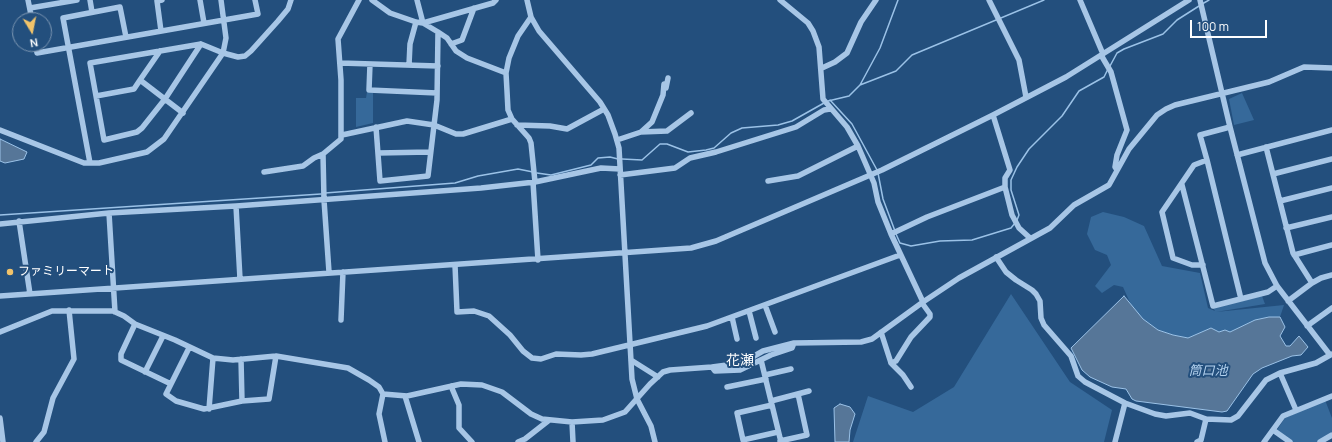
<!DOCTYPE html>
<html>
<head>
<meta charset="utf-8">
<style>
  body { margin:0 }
  #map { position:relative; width:1332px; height:442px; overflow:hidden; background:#234f7d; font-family:Manrope,sans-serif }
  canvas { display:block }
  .north { position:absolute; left:12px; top:12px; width:40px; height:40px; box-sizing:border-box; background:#234f7d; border:1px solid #7b95b1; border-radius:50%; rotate:170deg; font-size:11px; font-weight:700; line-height:16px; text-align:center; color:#fff }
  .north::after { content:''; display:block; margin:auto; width:14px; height:18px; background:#f1c36a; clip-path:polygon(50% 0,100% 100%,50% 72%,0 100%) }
  .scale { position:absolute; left:1190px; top:20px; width:77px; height:18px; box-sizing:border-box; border:2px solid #fff; border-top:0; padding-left:5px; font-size:12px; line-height:14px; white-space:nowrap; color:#fff; -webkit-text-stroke:3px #234f7d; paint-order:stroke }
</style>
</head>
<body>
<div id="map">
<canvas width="1332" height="442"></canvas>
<div class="north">N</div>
<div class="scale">100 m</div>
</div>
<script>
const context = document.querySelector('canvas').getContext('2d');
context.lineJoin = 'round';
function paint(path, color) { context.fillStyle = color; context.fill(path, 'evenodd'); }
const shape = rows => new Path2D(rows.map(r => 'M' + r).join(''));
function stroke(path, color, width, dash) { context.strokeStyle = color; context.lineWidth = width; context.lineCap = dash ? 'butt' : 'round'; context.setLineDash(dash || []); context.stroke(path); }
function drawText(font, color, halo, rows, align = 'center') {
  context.font = font + ' Manrope,"Noto Sans JP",sans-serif'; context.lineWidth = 4; context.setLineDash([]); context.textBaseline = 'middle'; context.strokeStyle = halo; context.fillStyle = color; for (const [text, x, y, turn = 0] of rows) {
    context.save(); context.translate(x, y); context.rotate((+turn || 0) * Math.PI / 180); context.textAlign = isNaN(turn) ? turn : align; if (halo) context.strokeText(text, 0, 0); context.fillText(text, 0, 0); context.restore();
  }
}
paint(shape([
  [367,92,373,93,373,123,356,127,356,98,366,98],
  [1242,93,1254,120,1234,125,1229,99],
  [1103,212,1124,217,1144,226,1162,266,1200,273,1208,308,1215,311,1213,308,1262,296,1265,304,1216,312,1284,305,1280,317,1269,317,1255,320,1230,332,1219,332,1211,328,1188,338,1173,335,1158,330,1143,319,1132,307,1123,287,1114,285,1102,293,1095,286,1111,265,1107,255,1095,250,1087,234,1091,217],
  [1011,294,1070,382,1112,410,1104,442,853,442,868,396,913,412,954,387],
  [1325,400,1332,418,1332,433,1317,442,1293,442,1277,430,1285,418]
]), '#36699a');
const water = shape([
  [0,139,27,152,24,159,5,163,0,161,0,139],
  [1124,296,1143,319,1158,330,1173,335,1188,338,1211,328,1219,332,1225,330,1230,332,1255,320,1269,317,1280,317,1285,327,1280,336,1286,346,1290,346,1299,336,1308,347,1301,355,1292,356,1262,368,1253,374,1227,411,1222,412,1136,401,1132,399,1126,389,1112,387,1090,377,1082,370,1071,348,1124,296],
  [840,404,850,407,855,414,850,430,849,442,835,442,834,408,840,404]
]);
paint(water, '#567698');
stroke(water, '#9bc2e7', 1);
stroke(shape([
  [1202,4,1209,0],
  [1110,66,1117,53,1124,49,1163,34,1177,20,1199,6],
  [860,85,896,71,912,55,1044,0],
  [830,100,852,124,877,170],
  [828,101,849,96,860,85,880,48,898,0],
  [622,159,642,160,660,144,667,144,688,152,706,150,714,148,731,133,742,128,778,125,792,121,824,103],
  [537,173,551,175,591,165,598,158,610,157,618,159],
  [878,173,883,199,895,231],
  [325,193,455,183,478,176,518,169,533,172],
  [0,215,321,194],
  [1017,220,1019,215,1011,190,1011,180,1017,167,1029,149,1062,116,1079,91,1104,77,1108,69],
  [896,234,900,243,911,246,940,241,972,240,1011,228,1015,223]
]), '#9bc2e7', 1.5);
stroke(shape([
  [28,0,32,20],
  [90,0,92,12],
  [200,0,204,23],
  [372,0,390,13,416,22,423,23,417,0],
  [527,0,531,17,539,31,600,102,608,115,615,134,619,148,632,379,637,399,651,426,655,442],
  [780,0,808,23,813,31,819,47,823,99,847,127,858,146,874,183,878,202,891,234,923,302],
  [989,0,1019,60,1026,97],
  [1080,0,1103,54],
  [1200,0,1230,127,1265,263,1277,286,1330,355],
  [30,8,77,0],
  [531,17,518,36,509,58,506,73,507,91,508,110,512,119,529,138,531,143,535,182],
  [161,31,157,1,162,0],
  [438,32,447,38,456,51,467,58,506,73],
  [36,44,37,53,258,14,255,0],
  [201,44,165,99,142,128,137,132,104,140,90,63,201,44,223,53,238,57,245,56,251,51,278,21,288,9,291,0],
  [451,44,462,40,474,8],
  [160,51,140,80,183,113],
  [1101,55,1111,72,1127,130,1117,155,1115,167,1117,170],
  [340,63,438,66],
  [370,64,369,90,437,93],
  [409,65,410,44,416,22],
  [822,68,835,62,847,53,861,22,876,0],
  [666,88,668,78],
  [96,96,134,89,140,80],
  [993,115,1010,170,1005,178,1005,187,1012,215,1019,228,1030,238],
  [517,125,550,126,567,129,604,109],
  [376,127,380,181,428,176,437,100,438,32,423,23,493,3,496,0],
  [0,130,84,163,99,163,147,152,164,139,223,53,226,38,221,0],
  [641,132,667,131,691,113],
  [342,135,407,121,434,125,456,134,463,134,512,119],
  [617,140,641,132,652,122,663,95,664,84],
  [1266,147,1293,253,1312,283],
  [378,153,430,152],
  [1237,155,1332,130],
  [1207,160,1241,299],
  [90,163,63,18,120,7,126,37],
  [264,172,303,166,314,158,323,154],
  [1273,174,1332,159],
  [620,175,675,168,690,158,716,152,796,127,824,110,830,109],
  [768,181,798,176,858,146],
  [533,182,538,260],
  [1182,185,1213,306,1268,292,1277,286],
  [1280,201,1332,188],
  [236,206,240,279],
  [109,213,115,312],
  [19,221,30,294],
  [0,224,109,213,236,206,481,188,535,182,601,168,620,169],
  [1286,228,1332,217],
  [891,234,927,217,1005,187],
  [1294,255,1332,245],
  [996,257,1006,272,1016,280,1032,290,1036,294,1040,301,1041,318,1044,325,1071,356,1078,376,1085,382,1125,403,1155,414,1166,416,1190,413,1206,419,1231,420,1238,416,1266,380,1280,373,1316,363,1332,354],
  [455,265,457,312,474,311,489,316,510,335,523,351,532,358,541,359,556,354,581,355,592,354,707,326,900,255],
  [1203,265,1192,265,1173,258,1162,212,1194,165,1207,160,1200,135,1230,127],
  [329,272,324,200,323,154,341,139,341,80,338,39,359,0],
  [0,296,691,248,716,241,882,170,993,115,1066,77,1189,0],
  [1288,301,1312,283,1321,278,1332,275],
  [765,305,775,332],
  [749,311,756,338],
  [732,317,737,339],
  [341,320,343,272],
  [135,324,121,354,121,360,171,384],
  [1307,326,1332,308],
  [0,332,52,311,113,311,124,316,135,324,175,340,213,358,233,360,276,356,348,368,369,380,379,387,383,394,379,414,385,442],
  [881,332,891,363,896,361,911,337,930,317,930,314,922,303],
  [189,348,166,394,176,401,204,409,242,401,269,399,276,356],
  [241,359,242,401],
  [631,360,658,377],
  [761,360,781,442],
  [891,363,903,375,911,387],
  [712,367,742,363,763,351,794,343],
  [145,372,163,336],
  [1280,373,1296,410],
  [765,375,791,369],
  [451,386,459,405,459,428,472,442],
  [727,387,766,379],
  [383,394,407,396,461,384,482,385,502,392,531,414,542,419,572,422,603,420,625,412,650,384,663,372,670,370,712,367,715,371,740,370,771,355,792,348,794,343,861,342,872,339,923,302,959,278,1050,228,1074,205,1109,185,1129,149,1157,115,1166,109,1175,105,1269,82,1304,67,1332,68],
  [405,396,419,442],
  [771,401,809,391],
  [772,405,737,413,743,440,778,432],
  [209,409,213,358],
  [0,418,3,442],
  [572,422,573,442],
  [1273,430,1290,442],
  [780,441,807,435,798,394],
  [36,442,44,432,53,398,74,359,69,310],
  [518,442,525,439,548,421],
  [1115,442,1125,403],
  [1197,442,1201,440,1206,419],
  [1264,442,1283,416,1332,396],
  [1320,442,1332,435]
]), '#a7c6e6', 5.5);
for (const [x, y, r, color] of [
  [10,272,4,"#f1c36a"]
]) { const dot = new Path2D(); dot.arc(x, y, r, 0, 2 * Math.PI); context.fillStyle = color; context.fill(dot); stroke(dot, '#234f7d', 1.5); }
drawText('12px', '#fff', '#234f7d', [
  ["ファミリーマート",18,272]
], 'left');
drawText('italic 13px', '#b2d0ed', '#234f7d', [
  ["筒口池",1208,371]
]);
drawText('14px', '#fff', '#234f7d', [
  ["花瀬",740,361]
]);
</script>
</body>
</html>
